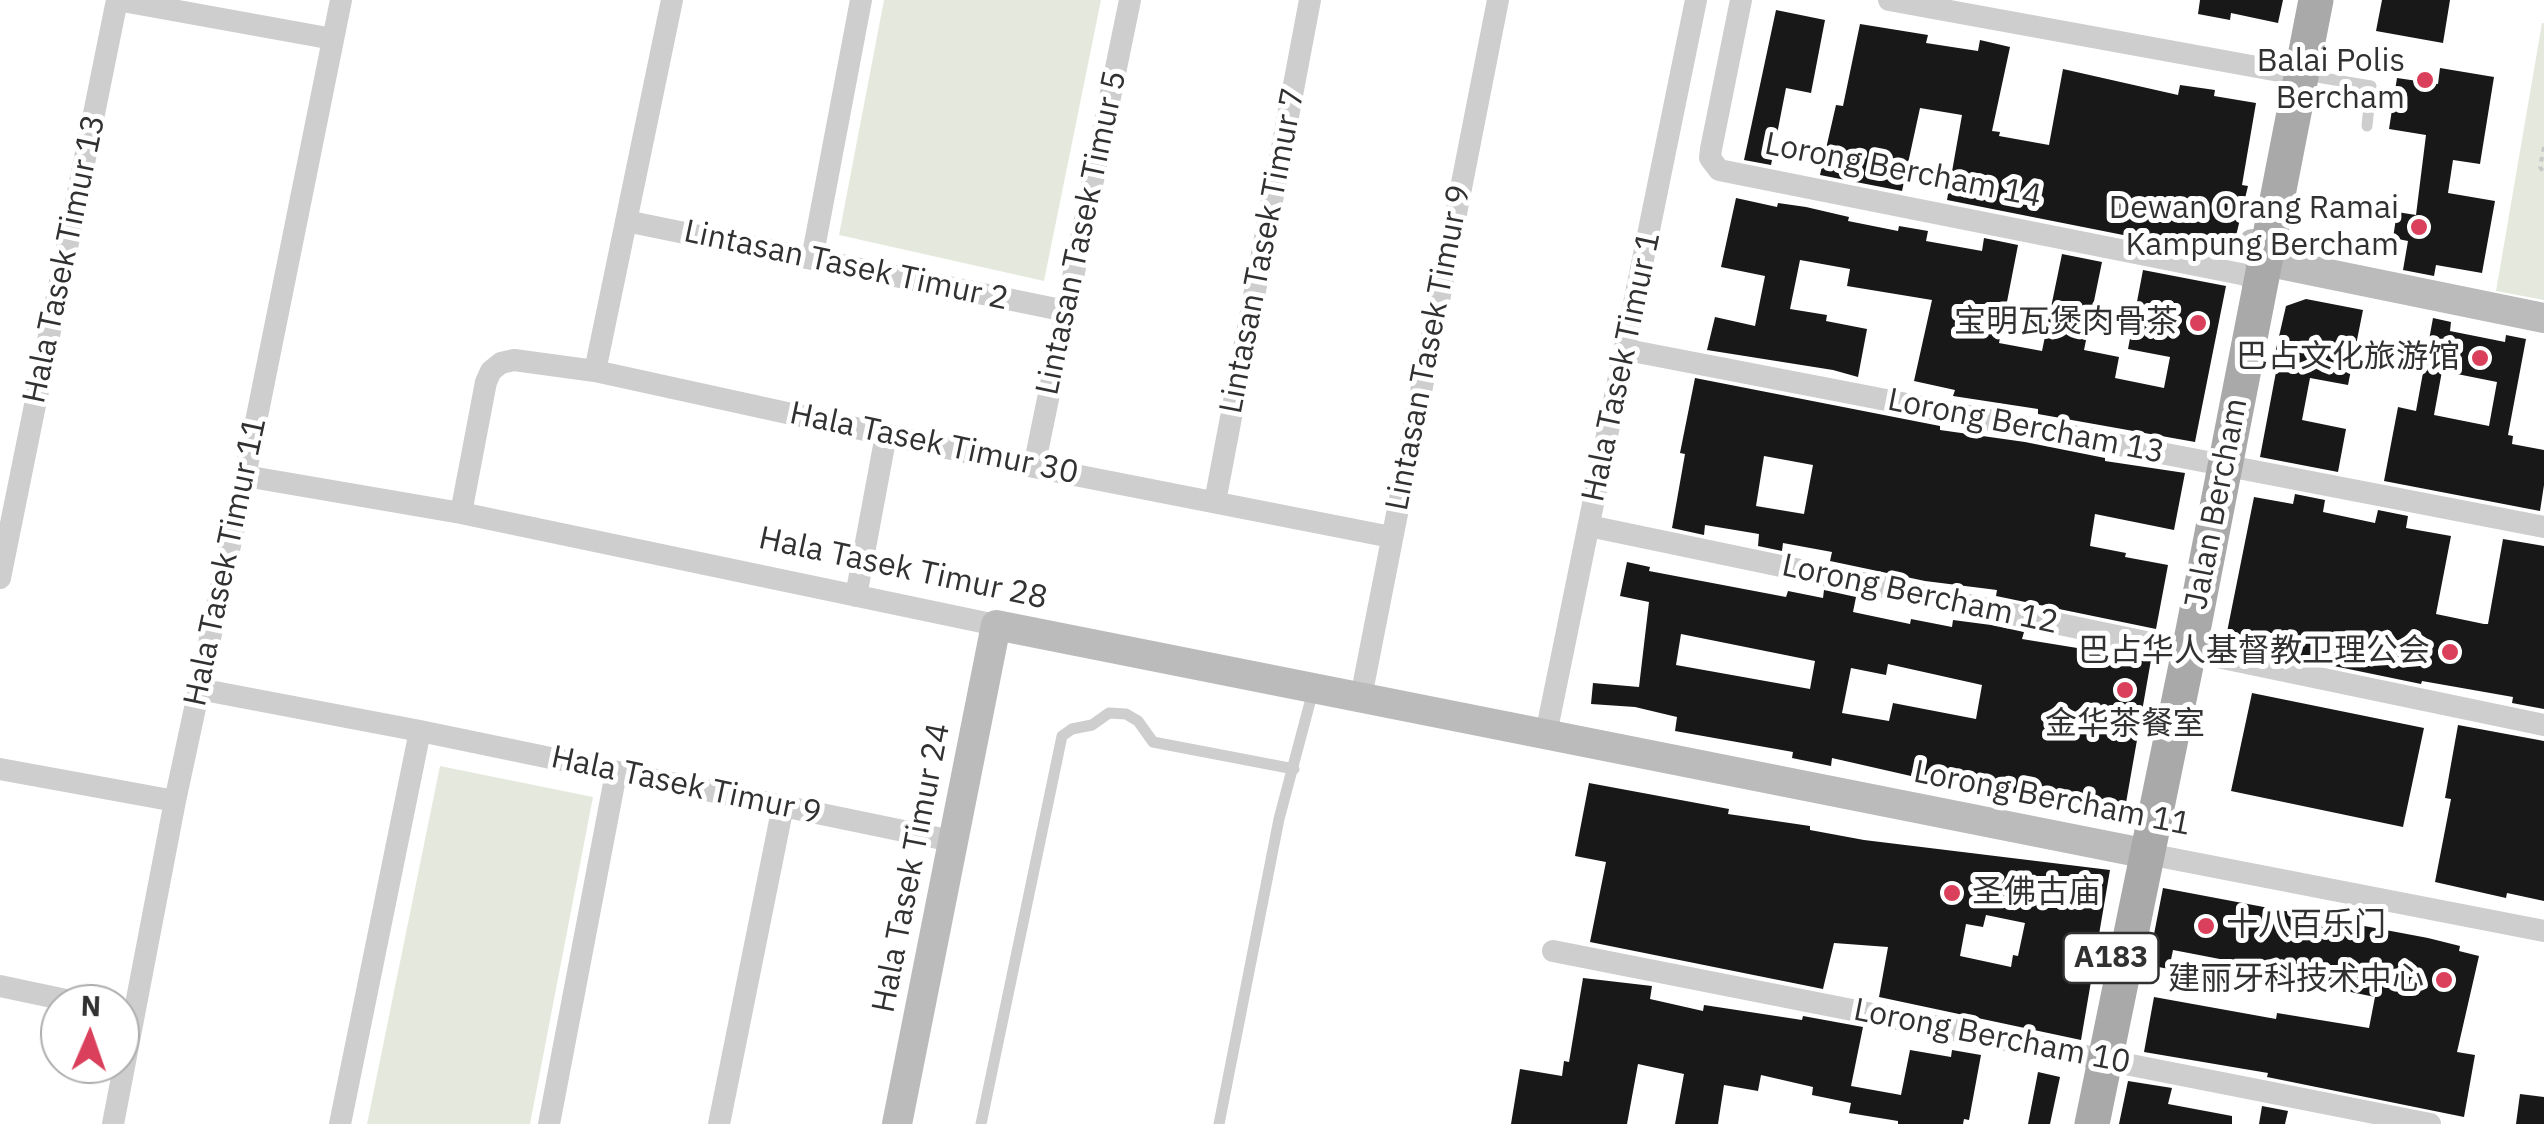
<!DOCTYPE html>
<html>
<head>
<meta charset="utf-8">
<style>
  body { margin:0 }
  #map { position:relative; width:2544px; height:1124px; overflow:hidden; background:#fff; font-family:"IBM Plex Sans",sans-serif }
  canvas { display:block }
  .north { position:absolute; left:40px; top:984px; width:100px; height:100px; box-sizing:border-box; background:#fff; border:2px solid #adadad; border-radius:50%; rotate:2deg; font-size:28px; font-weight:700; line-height:40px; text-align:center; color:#313131 }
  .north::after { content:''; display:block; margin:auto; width:35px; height:45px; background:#da405b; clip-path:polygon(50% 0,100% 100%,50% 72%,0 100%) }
</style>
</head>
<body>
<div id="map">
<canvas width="2544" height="1124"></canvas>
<div class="north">N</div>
</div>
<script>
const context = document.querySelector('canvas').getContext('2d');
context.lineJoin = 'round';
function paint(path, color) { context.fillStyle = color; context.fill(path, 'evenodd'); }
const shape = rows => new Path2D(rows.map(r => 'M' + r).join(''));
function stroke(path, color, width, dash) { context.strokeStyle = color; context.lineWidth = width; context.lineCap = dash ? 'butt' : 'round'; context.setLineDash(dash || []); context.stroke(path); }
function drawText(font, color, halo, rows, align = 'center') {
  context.font = font + ' "IBM Plex Sans","Noto Sans SC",sans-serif'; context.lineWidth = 10; context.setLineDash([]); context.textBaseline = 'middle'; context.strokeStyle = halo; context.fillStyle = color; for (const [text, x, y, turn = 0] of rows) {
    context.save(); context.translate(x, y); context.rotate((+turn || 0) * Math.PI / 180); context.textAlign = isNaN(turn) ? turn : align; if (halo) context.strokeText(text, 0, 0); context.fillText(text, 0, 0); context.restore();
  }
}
paint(shape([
  [884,0,1101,0,1044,281,839,235],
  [2542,23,2544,23,2544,300,2496,291],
  [440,766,593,797,530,1124,367,1124]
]), '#e5e9dd');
paint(shape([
  [2200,0,2283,0,2278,23,2231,13,2230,20,2198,14],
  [2382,0,2450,0,2443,43,2376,31],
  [1776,10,1825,20,1811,93,1786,88,1771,165,1744,160],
  [1860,24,1928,35,1926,43,1978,51,1980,40,2010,47,1992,131,2000,132,1999,136,2049,145,2063,69,2178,95,2180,85,2215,90,2214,96,2256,103,2242,185,2248,186,2235,240,2234,257,1947,200,1962,115,1920,108,1902,191,1820,175,1836,105,1843,106],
  [2440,68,2494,77,2480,164,2453,160,2448,193,2495,201,2482,273,2436,265,2434,276,2403,270,2408,241,2393,238,2397,212,2416,215,2426,135,2389,129,2397,78,2438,84],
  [1736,198,1777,207,1778,203,1806,207,1849,217,1848,221,1898,231,1899,226,1928,231,1926,241,1982,251,1984,238,2018,245,1999,343,2042,351,2062,254,2102,262,2084,350,2119,357,2115,378,2164,388,2170,357,2128,349,2143,270,2226,286,2195,442,2038,414,2038,409,1953,396,1955,390,1914,381,1932,300,1847,286,1850,269,1800,260,1790,309,1827,315,1826,321,1867,329,1858,377,1833,370,1707,350,1715,317,1755,326,1765,276,1721,267],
  [2306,299,2363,310,2348,385,2310,378,2302,420,2346,429,2338,472,2260,457,2276,372,2271,371,2286,306],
  [2433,318,2451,322,2450,331,2505,342,2506,335,2526,339,2508,435,2513,436,2512,444,2544,450,2544,485,2540,511,2384,481,2398,407,2416,411],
  [2442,371,2497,382,2489,426,2434,415],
  [1695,378,1940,426,1940,430,2025,442,2105,458,2105,461,2185,473,2174,530,2095,514,2090,546,2126,553,2125,557,2168,565,2156,629,1996,596,1997,590,1925,581,1830,561,1832,552,1783,543,1782,551,1758,546,1759,534,1705,525,1704,535,1672,528,1685,454,1680,453],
  [1764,456,1813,465,1804,514,1756,506],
  [2295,494,2325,500,2323,512,2375,523,2378,510,2408,516,2406,528,2451,536,2436,614,2484,624,2488,624,2503,539,2544,546,2544,709,2512,703,2513,697,2422,681,2421,684,2266,652,2268,640,2227,632,2254,497,2293,504],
  [1627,562,1650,567,1649,571,1786,597,1788,591,1823,598,1824,590,1856,597,1853,612,1910,624,1911,619,1952,627,1953,620,1991,625,2024,632,2022,639,2151,660,2123,820,2047,806,2048,800,1957,781,1912,772,1911,776,1832,758,1831,766,1792,758,1793,752,1675,731,1677,717,1635,707,1591,704,1593,683,1639,687,1649,602,1620,596],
  [1681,634,1815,661,1810,689,1676,665],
  [1888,664,1982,685,1976,719,1893,703,1889,721,1842,713,1851,668,1886,675],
  [2252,693,2424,728,2403,827,2231,791],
  [2458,725,2544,741,2544,901,2507,893,2506,898,2435,882,2451,799,2445,798],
  [1589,783,1729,809,1728,814,1810,826,1810,830,1864,840,2110,870,2081,1040,1879,997,1888,947,1834,943,1823,989,1590,942,1606,862,1575,856],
  [1986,915,2025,923,2018,956,2013,955,2011,967,1960,956,1966,924,1983,927],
  [2163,888,2428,938,2460,946,2459,951,2479,956,2457,1052,2475,1055,2464,1117,2267,1077,2268,1073,2144,1052,2154,997,2276,1019,2277,1013,2369,1028,2375,997,2302,982,2303,975,2173,950,2169,969,2148,965],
  [1583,978,1652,986,1650,999,1703,1011,1704,1005,1802,1020,1803,1016,1863,1027,1851,1086,1901,1095,1910,1050,1951,1057,1952,1050,1981,1055,1969,1120,1964,1119,1963,1124,1898,1124,1898,1121,1849,1113,1851,1103,1812,1095,1813,1087,1761,1075,1758,1091,1724,1085,1718,1124,1675,1124,1684,1074,1638,1064,1627,1124,1511,1124,1520,1069,1562,1076,1564,1061,1569,1062],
  [2038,1072,2060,1077,2050,1124,2028,1124],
  [2128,1081,2172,1088,2168,1104,2232,1116,2232,1124,2119,1124],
  [2520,1094,2544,1097,2544,1124,2516,1124],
  [2262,1106,2288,1111,2285,1124,2259,1124]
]), '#181818');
stroke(shape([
  [2544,147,2540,167,2544,173]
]), '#c8c8c8', 4, [5, 5]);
stroke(shape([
  [2305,75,2371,86,2367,126],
  [981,1124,1062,736,1072,729,1092,725,1109,713,1126,714,1138,721,1153,742,1294,769],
  [1219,1124,1279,819,1313,691]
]), '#cecece', 11);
stroke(shape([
  [1741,0,1711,149,1710,158,1719,170,2246,275,2254,283,2257,299],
  [1889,0,2301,75],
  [626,221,1066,311],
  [812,259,861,0],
  [1627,350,2544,527],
  [595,371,672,0],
  [1034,467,1130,0],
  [245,476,461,513,996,625],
  [1215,502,1310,0],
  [461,513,486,382,491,371,501,363,514,360,595,371,1034,467,1391,537],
  [1589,526,2544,725],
  [0,578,117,0,333,39],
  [856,596,886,435],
  [199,689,420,731,952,841],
  [1361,697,1498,0],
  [1546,734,1696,0],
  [0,769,175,801],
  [2148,854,2544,931],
  [1553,951,2430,1124],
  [0,986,85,1004],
  [113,1124,175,801,245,476,341,0],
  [340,1124,420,731],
  [549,1124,616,773],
  [719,1124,783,806]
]), '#cecece', 22);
stroke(shape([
  [2253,244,2259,259,2265,261,2544,318],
  [897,1124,996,625,2148,854]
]), '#bbb', 30);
stroke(shape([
  [2092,1124,2189,651,2316,0]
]), '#a9a9a9', 35);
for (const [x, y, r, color] of [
  [2425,80,10,"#da405b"],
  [2419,227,10,"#da405b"],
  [2198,323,10,"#da405b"],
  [2480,358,10,"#da405b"],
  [2450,652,10,"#da405b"],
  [2125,690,10,"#da405b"],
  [1952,893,10,"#da405b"],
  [2206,926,10,"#da405b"],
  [2444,980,10,"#da405b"]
]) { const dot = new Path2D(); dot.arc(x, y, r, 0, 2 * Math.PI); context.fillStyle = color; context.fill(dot); stroke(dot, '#fff', 4); }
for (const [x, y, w] of [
  [2111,958,95]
]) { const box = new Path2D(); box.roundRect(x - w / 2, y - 25, w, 50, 8); context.fillStyle = '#fff'; context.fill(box); stroke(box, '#313131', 2.5); }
drawText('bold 30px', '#313131', null, [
  ["A183",2111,958]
]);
drawText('32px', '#313131', '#fff', [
  ["Balai Polis",2405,62],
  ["Bercham",2405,99],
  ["Dewan Orang Ramai",2399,209],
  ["Kampung Bercham",2399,246],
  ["宝明瓦煲肉骨茶",2178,323],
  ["巴占文化旅游馆",2460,358],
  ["巴占华人基督教卫理公会",2430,652],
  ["金华茶餐室",2125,725,"center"],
  ["圣佛古庙",1972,893,"left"],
  ["十八百乐门",2226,926,"left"],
  ["建丽牙科技术中心",2424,980]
], 'right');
drawText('32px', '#313131', '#fff', [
  ["Lorong Bercham 14",1903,171,11],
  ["Lintasan Tasek Timur 5",1082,233,-78],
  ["Lintasan Tasek Timur 7",1263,251,-79],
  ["Hala Tasek Timur 13",65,259,-78],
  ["Lintasan Tasek Timur 2",846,266,12],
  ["Lintasan Tasek Timur 9",1429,348,-79],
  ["Hala Tasek Timur 1",1622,367,-78],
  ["Lorong Bercham 13",2026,427,11],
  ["Hala Tasek Timur 30",934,444,12],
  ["Jalan Bercham",2217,504,-79],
  ["Hala Tasek Timur 11",226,562,-78],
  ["Hala Tasek Timur 28",903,569,12],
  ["Lorong Bercham 12",1920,595,12],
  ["Hala Tasek Timur 9",686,786,12],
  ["Lorong Bercham 11",2052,799,11],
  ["Hala Tasek Timur 24",912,868,-79],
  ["Lorong Bercham 10",1992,1037,11]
]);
</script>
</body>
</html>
